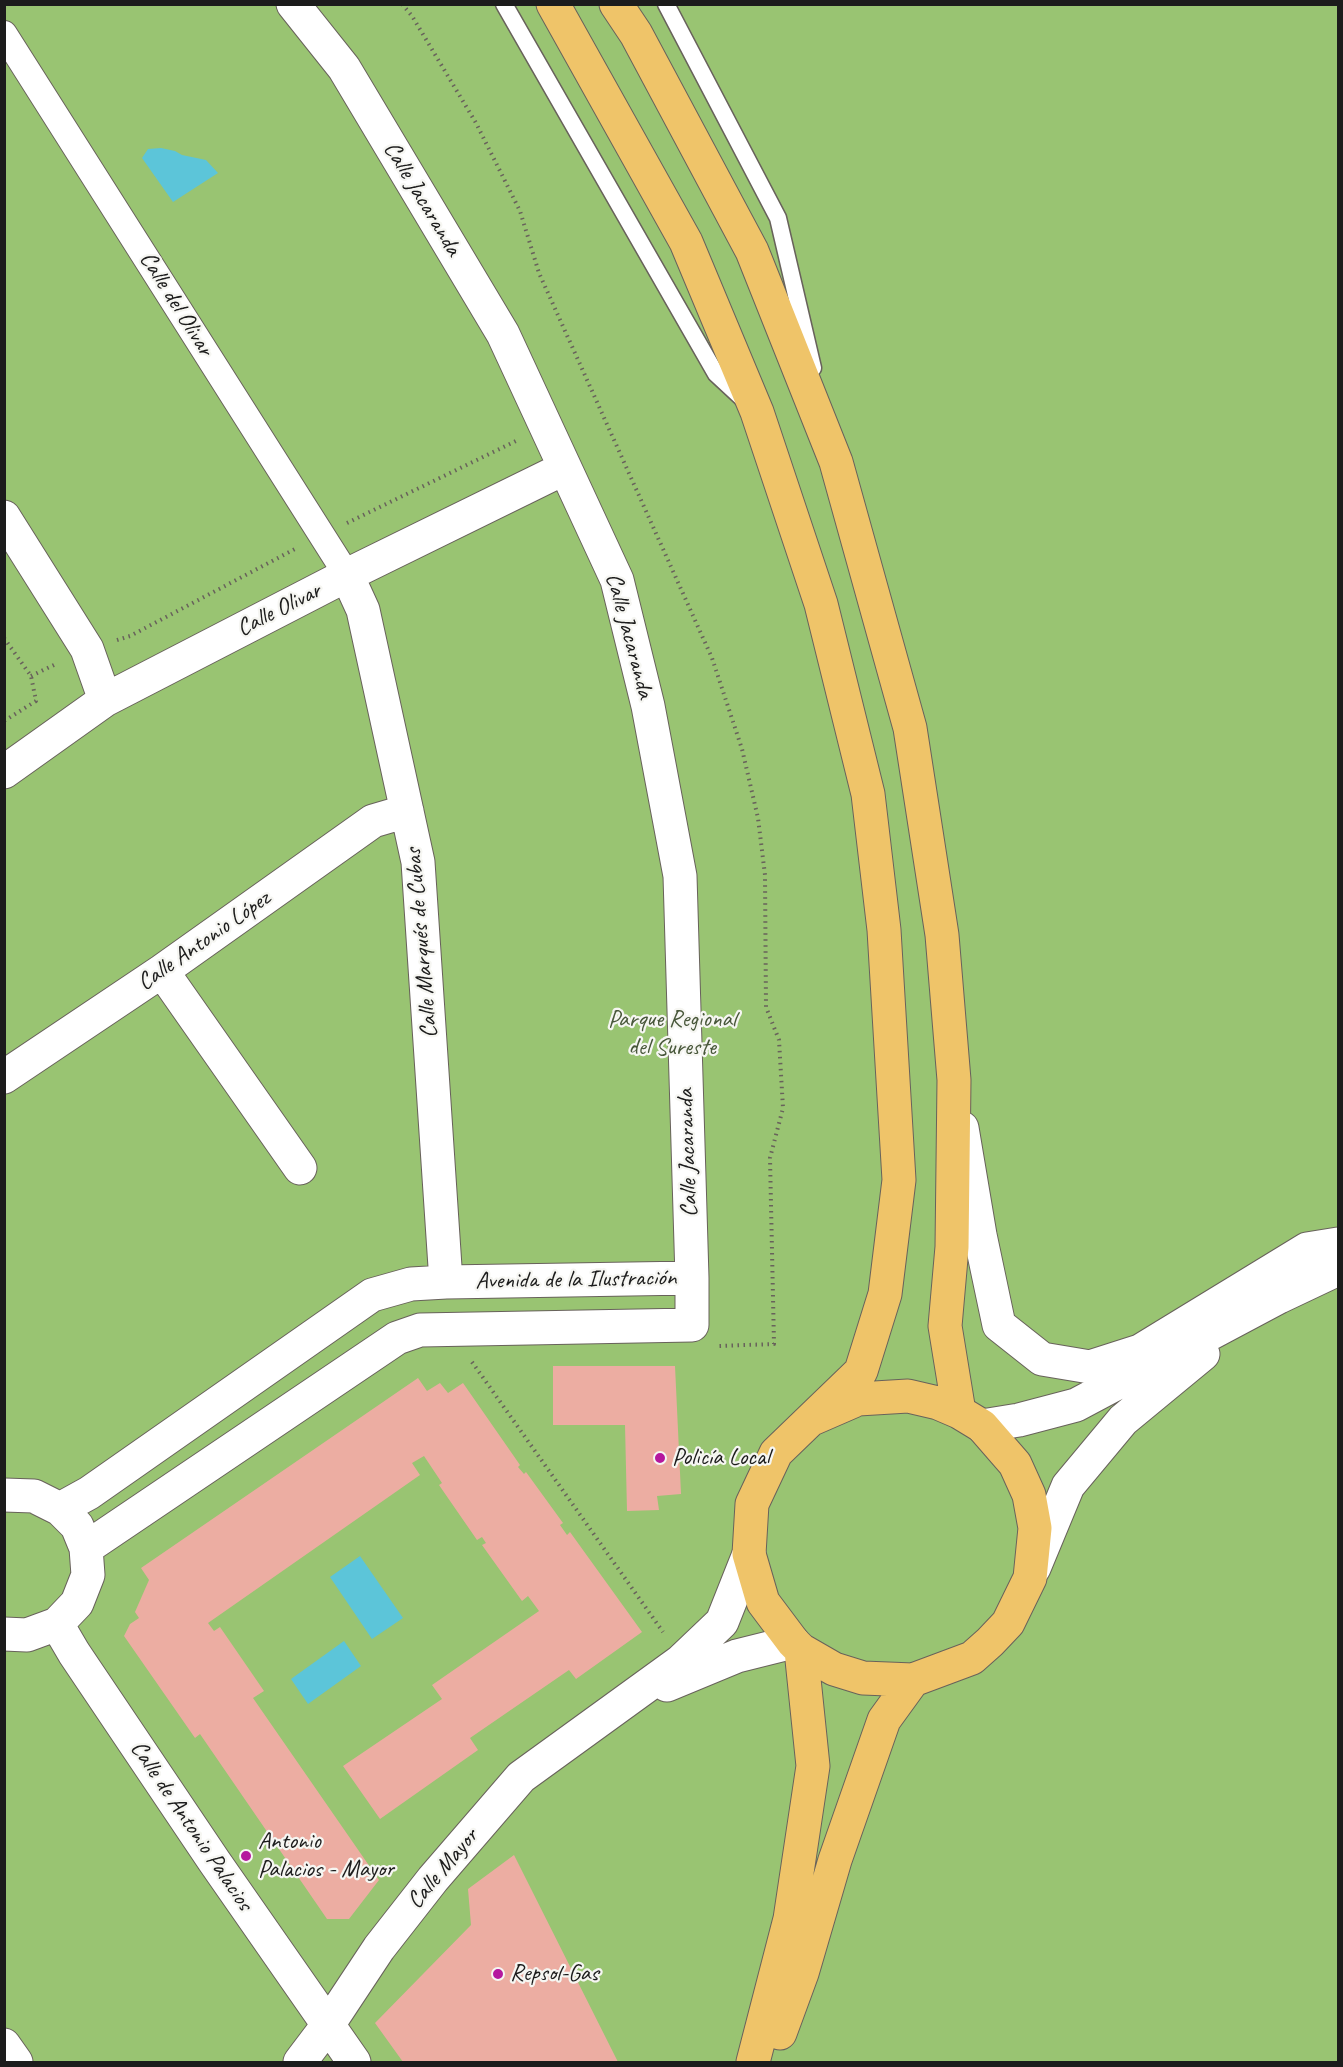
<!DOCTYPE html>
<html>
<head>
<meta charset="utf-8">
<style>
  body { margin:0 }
  #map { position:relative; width:1343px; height:2067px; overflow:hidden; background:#f4e5d0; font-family:Caveat,sans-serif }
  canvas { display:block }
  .frame { position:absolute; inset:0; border:6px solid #1c1c1c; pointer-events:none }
</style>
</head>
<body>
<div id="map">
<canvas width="1343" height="2067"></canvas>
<div class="frame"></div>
</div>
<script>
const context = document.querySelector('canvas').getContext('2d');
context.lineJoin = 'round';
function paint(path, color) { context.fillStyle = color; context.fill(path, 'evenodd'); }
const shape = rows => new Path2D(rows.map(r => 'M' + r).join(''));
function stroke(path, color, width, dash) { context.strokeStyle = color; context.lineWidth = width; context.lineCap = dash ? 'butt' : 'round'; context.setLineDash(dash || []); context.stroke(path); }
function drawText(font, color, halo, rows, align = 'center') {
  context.font = font + ' Caveat,sans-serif'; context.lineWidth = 4.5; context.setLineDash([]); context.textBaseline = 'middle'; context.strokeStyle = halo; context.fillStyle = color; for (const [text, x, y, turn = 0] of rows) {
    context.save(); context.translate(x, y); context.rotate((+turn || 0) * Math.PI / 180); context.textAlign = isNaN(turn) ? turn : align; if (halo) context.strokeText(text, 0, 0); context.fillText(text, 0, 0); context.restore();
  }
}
paint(shape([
  [5,5,1338,5,1338,2062,5,2062]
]), '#99c472');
paint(shape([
  [161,148,175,151,182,155,206,160,218,173,173,202,142,158,148,149],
  [360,1556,403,1618,372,1639,330,1577],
  [344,1641,361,1666,308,1704,291,1679]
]), '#5cc5d9');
paint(shape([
  [553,1366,675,1366,681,1494,657,1496,659,1510,627,1511,625,1425,553,1425],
  [418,1378,427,1391,440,1383,448,1393,463,1383,520,1465,518,1467,524,1474,526,1472,563,1523,560,1525,567,1535,570,1532,642,1632,576,1679,569,1670,470,1738,478,1750,380,1819,343,1766,442,1699,432,1685,539,1611,528,1596,522,1601,482,1545,486,1543,482,1537,477,1540,439,1485,442,1483,424,1456,412,1463,420,1475,208,1623,214,1631,220,1627,264,1691,253,1698,379,1880,349,1919,327,1919,200,1734,195,1738,124,1636,130,1624,139,1618,135,1612,149,1580,141,1568],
  [514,1855,618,2062,403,2062,375,2023,471,1925,468,1889]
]), '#ecada2');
const service = shape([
  [504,4,716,374,744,400],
  [666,4,778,218,813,368]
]);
const pedestrian = shape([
  [4,34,347,575]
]);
const minor = shape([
  [293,4,344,68,503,334,617,580,648,706,680,876,692,1278],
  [4,517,87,649,105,700],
  [347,575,363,610,418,862,446,1282],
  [4,772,105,700,347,575,565,468],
  [162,971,300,1168],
  [4,1077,162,971,373,821,407,811],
  [4,1495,34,1496,60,1509,77,1526,86,1548,88,1575,77,1603,57,1624,27,1635,4,1634],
  [60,1509,89,1493,372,1295,411,1284,446,1282,692,1278,692,1325,420,1330,397,1338,86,1548],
  [57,1624,74,1653,214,1861,354,2062],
  [667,1685,737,1656,793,1642],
  [4,2045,16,2062],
  [300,2062,328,2025,379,1948,433,1879,521,1777,681,1661,722,1622,749,1554]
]);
const tertiary = shape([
  [962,1128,980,1235,999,1325,1042,1359,1090,1367,1140,1351,1307,1249,1338,1244],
  [982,1426,1019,1420,1076,1405,1279,1297,1338,1269],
  [1034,1568,1068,1486,1123,1420,1203,1354]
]);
const primary = shape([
  [553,4,686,242,757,412,821,604,868,794,884,930,899,1180,885,1294,861,1371,776,1453,752,1504,749,1554,763,1602,793,1642,801,1650,834,1669,863,1678,913,1680,972,1658,990,1642,1008,1623,1030,1578,1035,1528,1029,1495,1015,1464,982,1426,959,1412,938,1403,908,1396,858,1399,812,1419],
  [616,4,636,34,752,251,836,462,910,728,942,935,954,1080,952,1247,945,1326,959,1412],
  [780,2033,802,1973,835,1860,884,1720,913,1680],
  [753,2062,790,1919,813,1766,801,1650]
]);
stroke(service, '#68625b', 19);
stroke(pedestrian, '#68625b', 28);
stroke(minor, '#68625b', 35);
stroke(tertiary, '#68625b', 35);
stroke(primary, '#68625b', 35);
stroke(shape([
  [402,4,412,16,476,123,520,211,539,273,712,658,742,749,758,818,765,875,766,1007,779,1040,783,1108,770,1158,774,1344,718,1346],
  [347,523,516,441],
  [4,638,31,676,36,701,4,721],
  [117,640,130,636,295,549],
  [31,676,58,663],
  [472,1362,663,1632]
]), '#68625b', 4, [1.5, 4.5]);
stroke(service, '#fff', 16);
stroke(pedestrian, '#fff', 26);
stroke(minor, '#fff', 33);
stroke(tertiary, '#fff', 33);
stroke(primary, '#efc469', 33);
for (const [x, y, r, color] of [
  [660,1458,6,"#b5179e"],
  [246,1856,6,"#b5179e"],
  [498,1974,6,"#b5179e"]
]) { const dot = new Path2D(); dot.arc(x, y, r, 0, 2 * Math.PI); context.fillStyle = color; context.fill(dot); stroke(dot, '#f6f6f2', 2); }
drawText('24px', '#1c1c1c', '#f6f6f2', [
  ["Calle Jacaranda",422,199,59],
  ["Calle del Olivar",176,304,58],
  ["Calle Olivar",279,610,-27],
  ["Calle Jacaranda",629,636,75],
  ["Calle Antonio López",204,941,-35],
  ["Calle Marqués de Cubas",422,943,-95],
  ["Calle Jacaranda",688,1153,-92],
  ["Avenida de la Ilustración",576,1280,-1],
  ["Calle de Antonio Palacios",191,1826,56],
  ["Calle Mayor",443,1869,-50]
]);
drawText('24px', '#48573a', '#f6f6f2', [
  ["Parque Regional",672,1020],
  ["del Sureste",672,1048]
]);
drawText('24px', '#1c1c1c', '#f6f6f2', [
  ["Policía Local",672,1458],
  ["Antonio",258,1842],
  ["Palacios - Mayor",258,1870],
  ["Repsol-Gas",510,1974]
], 'left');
</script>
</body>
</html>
